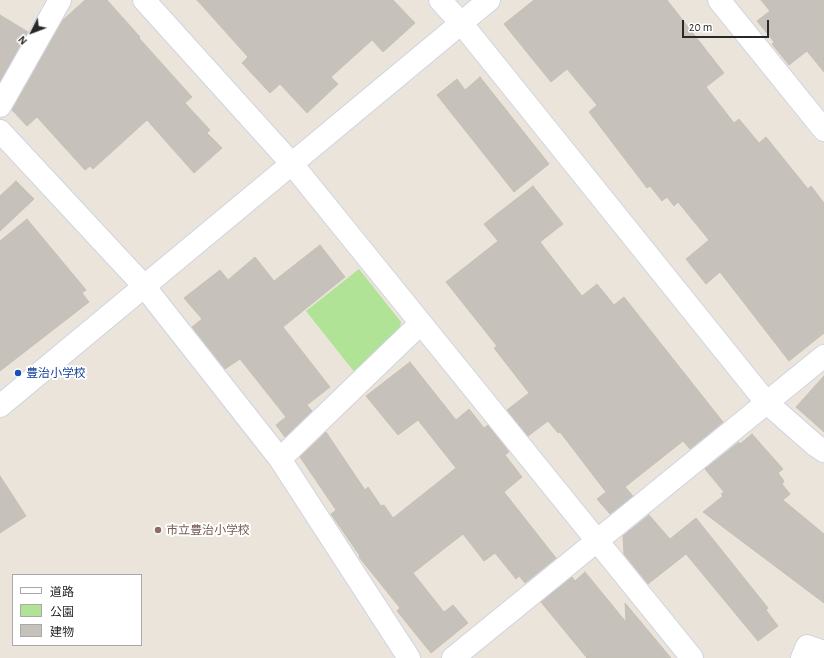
<!DOCTYPE html>
<html>
<head>
<meta charset="utf-8">
<style>
  body { margin:0 }
  #map { position:relative; width:824px; height:658px; overflow:hidden; background:#ebe4da; font-family:"Alegreya Sans","Noto Sans JP",sans-serif }
  canvas { display:block }
  .legend { position:absolute; left:12px; top:574px; width:130px; height:72px; box-sizing:border-box; background:#fff; border:1px solid #a9a9a9; margin:0; padding:5px 7px; list-style:none; font-size:12px; color:#282828 }
  .legend li { display:flex; align-items:center; gap:8px; height:20px }
  .legend b { width:20px; border:1px solid #a9a9a9 }
  .north { position:absolute; left:12px; top:12px; width:40px; height:40px; -webkit-text-stroke:3px #fff; paint-order:stroke; rotate:228deg; font-size:11px; font-weight:700; line-height:16px; text-align:center; color:#282828 }
  .north::after { content:''; display:block; margin:auto; width:14px; height:18px; background:#282828; clip-path:polygon(50% 0,100% 100%,50% 72%,0 100%) }
  .scale { position:absolute; left:682px; top:20px; width:87px; height:18px; box-sizing:border-box; border:2px solid #282828; border-top:0; padding-left:5px; font-size:12px; line-height:14px; white-space:nowrap; color:#282828; -webkit-text-stroke:3px #fff; paint-order:stroke }
</style>
</head>
<body>
<div id="map">
<canvas width="824" height="658"></canvas>
<ul class="legend">
<li><b style="height:5px;background:#fff"></b>道路</li>
<li><b style="height:11px;background:#b0e395"></b>公園</li>
<li><b style="height:11px;background:#c6c1ba"></b>建物</li>
</ul>
<div class="north">N</div>
<div class="scale">20 m</div>
</div>
<script>
const context = document.querySelector('canvas').getContext('2d');
context.lineJoin = 'round';
function paint(path, color) { context.fillStyle = color; context.fill(path, 'evenodd'); }
const shape = rows => new Path2D(rows.map(r => 'M' + r).join(''));
function stroke(path, color, width, dash) { context.strokeStyle = color; context.lineWidth = width; context.lineCap = dash ? 'butt' : 'round'; context.setLineDash(dash || []); context.stroke(path); }
function drawText(font, color, halo, rows, align = 'center') {
  context.font = font + ' "Alegreya Sans","Noto Sans JP",sans-serif'; context.lineWidth = 4; context.setLineDash([]); context.textBaseline = 'middle'; context.strokeStyle = halo; context.fillStyle = color; for (const [text, x, y, turn = 0] of rows) {
    context.save(); context.translate(x, y); context.rotate((+turn || 0) * Math.PI / 180); context.textAlign = isNaN(turn) ? turn : align; if (halo) context.strokeText(text, 0, 0); context.fillText(text, 0, 0); context.restore();
  }
}
paint(shape([
  [359,269,401,322,399,332,356,374,306,311]
]), '#b0e395');
const building = shape([
  [85,0,107,0,140,37,139,38,192,97,185,103,210,130,207,133,222,148,194,173,147,120,93,169,90,166,85,170,37,117,27,126,12,110,63,20,85,0],
  [197,0,393,0,415,23,383,52,372,40,331,77,338,84,307,113,280,84,270,93,242,63,248,57,197,0],
  [534,0,667,0,724,73,706,87,734,123,739,119,759,143,766,137,808,189,811,186,824,203,824,333,789,361,720,272,706,284,686,259,709,240,678,202,674,206,667,197,662,201,650,186,647,188,589,112,597,105,567,69,551,82,504,24,534,0],
  [761,0,824,0,824,72,807,51,789,65,772,44,774,42,757,21,770,11,761,0],
  [0,15,28,32,0,81,0,15],
  [480,77,549,164,514,192,437,95,457,79,465,90,480,77],
  [16,181,34,199,0,231,0,196,16,181],
  [533,186,563,224,540,242,582,296,597,284,614,305,624,297,723,422,690,449,683,441,625,487,633,496,610,514,597,499,606,492,560,432,558,433,548,421,528,436,507,410,529,393,494,348,497,346,446,282,498,241,484,224,533,186],
  [27,219,86,290,82,293,89,302,0,371,0,241,27,219],
  [320,245,345,277,283,327,330,387,307,405,312,411,285,437,276,425,286,417,240,359,225,369,192,327,202,319,184,298,220,270,228,280,255,257,274,281,320,245],
  [410,362,456,420,469,409,484,428,488,425,509,452,505,455,522,477,504,492,556,558,525,583,519,576,516,579,495,553,484,561,463,534,413,573,444,612,453,605,468,623,431,653,397,611,400,608,359,557,360,556,331,514,336,510,300,457,326,432,365,490,368,487,381,506,384,505,393,518,456,468,418,420,398,435,366,396,410,362],
  [824,376,824,432,796,407,824,376],
  [752,434,783,469,778,473,784,481,782,484,790,494,783,500,824,534,824,603,703,512,723,496,721,494,724,492,705,469,739,442,740,444,752,434],
  [0,476,26,516,0,533,0,476],
  [649,515,670,539,696,518,768,608,766,610,778,626,758,641,686,554,648,584,624,554,623,536,649,515],
  [585,572,626,622,625,603,671,658,587,658,541,602,572,577,575,581,585,572]
]);
paint(building, '#c6c1ba');
stroke(building, '#c6c0b4', 1);
const street = shape([
  [144,0,292,164,692,658],
  [440,0,462,24,766,402,815,445,824,451],
  [719,0,824,130],
  [0,106,60,0],
  [0,131,144,286,280,459,409,658],
  [280,459,421,323],
  [453,658,824,356],
  [802,658,807,646,824,652]
]);
const secondary = shape([
  [0,406,489,0]
]);
stroke(street, '#cfd3e2', 24);
stroke(secondary, '#cfd3e2', 24);
stroke(street, '#fff', 22);
stroke(secondary, '#fff', 22);
for (const [x, y, r, color] of [
  [18,373,4,"#1a4fb4"],
  [158,530,4,"#8d6e63"]
]) { const dot = new Path2D(); dot.arc(x, y, r, 0, 2 * Math.PI); context.fillStyle = color; context.fill(dot); stroke(dot, '#fff', 1.5); }
drawText('12px', '#164399', '#fff', [
  ["豊治小学校",26,373]
], 'left');
drawText('12px', '#785e54', '#fff', [
  ["市立豊治小学校",166,530]
], 'left');
</script>
</body>
</html>
